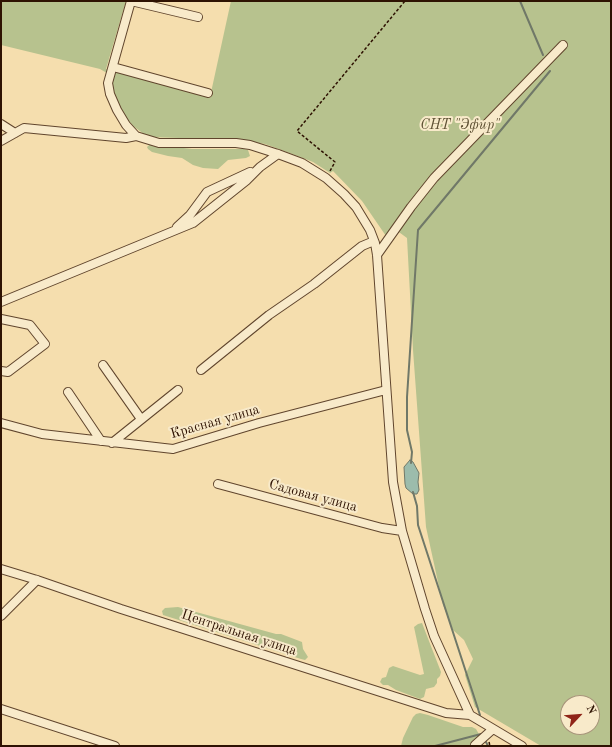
<!DOCTYPE html>
<html>
<head>
<meta charset="utf-8">
<style>
  body { margin:0 }
  #map { position:relative; width:612px; height:747px; overflow:hidden; background:#f5deae; font-family:"Old Standard TT",serif }
  canvas { display:block }
  .frame { position:absolute; inset:0; border:2px solid #2e1202; pointer-events:none }
  .north { position:absolute; left:560px; top:695px; width:40px; height:40px; box-sizing:border-box; background:#f8eaca; border:1px solid #a7947a; border-radius:50%; rotate:64deg; font-size:11px; font-weight:700; line-height:16px; text-align:center; color:#2e1202 }
  .north::after { content:''; display:block; margin:auto; width:14px; height:18px; background:#8f2418; clip-path:polygon(50% 0,100% 100%,50% 72%,0 100%) }
</style>
</head>
<body>
<div id="map">
<canvas width="612" height="747"></canvas>
<div class="frame"></div>
<div class="north">N</div>
</div>
<script>
const context = document.querySelector('canvas').getContext('2d');
context.lineJoin = 'round';
function paint(path, color) { context.fillStyle = color; context.fill(path, 'evenodd'); }
const shape = rows => new Path2D(rows.map(r => 'M' + r).join(''));
function stroke(path, color, width, dash) { context.strokeStyle = color; context.lineWidth = width; context.lineCap = dash ? 'butt' : 'round'; context.setLineDash(dash || []); context.stroke(path); }
function drawText(font, color, halo, rows, align = 'center') {
  context.font = font + ' "Old Standard TT",serif'; context.lineWidth = 4; context.setLineDash([]); context.textBaseline = 'middle'; context.strokeStyle = halo; context.fillStyle = color; for (const [text, x, y, turn = 0] of rows) {
    context.save(); context.translate(x, y); context.rotate((+turn || 0) * Math.PI / 180); context.textAlign = isNaN(turn) ? turn : align; if (halo) context.strokeText(text, 0, 0); context.fillText(text, 0, 0); context.restore();
  }
}
paint(shape([
  [1,1,126,1,106,69,210,97,231,1,611,1,611,746,541,746,475,707,465,675,473,659,464,640,453,630,443,605,426,527,413,350,407,238,392,227,386,236,362,201,333,171,330,173,313,162,295,155,265,144,240,140,148,137,133,126,119,108,113,91,112,76,100,69,1,45],
  [568,703,592,703,592,727,568,727],
  [150,144,192,149,244,149,248,150,250,156,246,158,228,160,218,169,203,168,193,165,182,158,168,156,152,152,148,149,147,147],
  [178,607,276,634,281,634,302,642,303,649,308,657,305,660,301,659,163,615,162,611,165,608],
  [422,623,441,672,440,676,437,679,437,683,434,687,426,689,424,697,420,699,396,690,388,685,383,685,380,682,382,678,386,677,389,668,393,666,420,675,424,674,414,627,418,624],
  [420,713,428,715,463,727,472,727,476,729,480,736,480,741,482,746,401,746,403,738,413,717,416,714]
]), '#b7c28e');
const water = shape([
  [410,460,413,462,419,473,418,482,419,490,417,494,413,494,406,488,405,484,404,467,410,460]
]);
paint(water, '#9cbcac');
stroke(water, '#707868', 1);
stroke(shape([
  [520,1,543,55],
  [411,463,412,452,407,430,407,397,418,230,550,71],
  [413,492,417,506,418,525,480,715],
  [485,740,488,746],
  [435,746,481,734,483,737]
]), '#707868', 2);
const minor = shape([
  [131,1,108,83,110,94,117,110,126,125,136,136,159,143,236,143,250,145,278,154,302,163,326,178,344,194,356,207,370,230,375,243,377,255,393,482,402,531,425,609,434,636,470,715,522,746],
  [131,1,198,17],
  [113,67,208,93],
  [1,124,15,133],
  [1,141,24,128,126,138,136,136],
  [177,227,190,215,207,192,250,172],
  [377,255,411,207,434,178,563,45],
  [1,302,193,223,247,180,260,167,278,154],
  [1,319,30,325,45,344,8,372,1,371],
  [103,365,141,419],
  [201,370,269,315,314,284,362,246,374,241],
  [68,392,101,441],
  [1,423,42,434,173,449,259,423,386,390],
  [112,443,178,390],
  [218,484,382,528,402,531],
  [1,569,37,580,121,609,446,713,470,715],
  [1,616,37,580],
  [1,709,115,746],
  [475,745,493,729]
]);
stroke(minor, '#60452d', 10);
stroke(shape([
  [330,171,335,162,297,131,405,1],
  [489,742,490,746]
]), '#2e1202', 1.5, [3, 2]);
stroke(minor, '#f8eaca', 8);
drawText('italic 14px', '#5e5033', '#f8eaca', [
  ["СНТ \"Эфир\"",460,125]
]);
drawText('14px', '#2e1202', '#f8eaca', [
  ["Красная улица",215,422,-16],
  ["Садовая улица",313,496,15],
  ["Центральная улица",239,633,18]
]);
</script>
</body>
</html>
